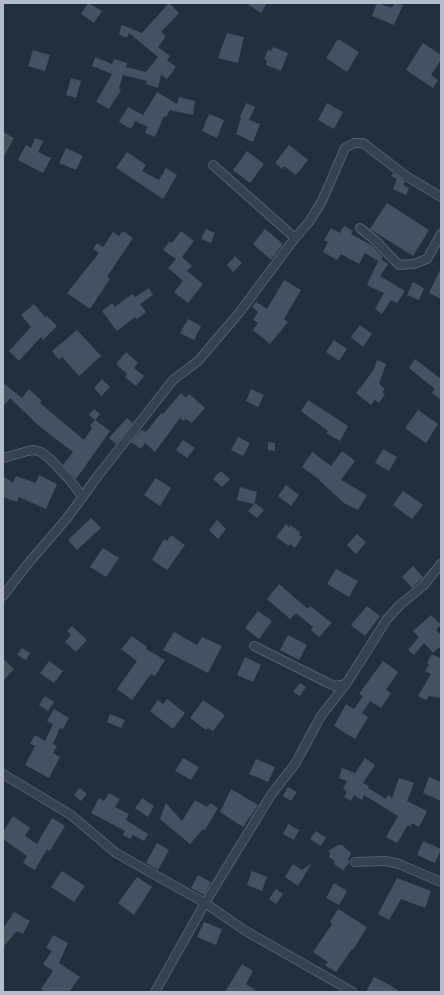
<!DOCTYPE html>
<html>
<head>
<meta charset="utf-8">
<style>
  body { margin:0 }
  #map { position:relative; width:444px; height:995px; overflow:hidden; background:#242f3e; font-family:Raleway,sans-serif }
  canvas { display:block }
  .frame { position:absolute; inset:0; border:4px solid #b4bcc9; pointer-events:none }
</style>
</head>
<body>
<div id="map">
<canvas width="444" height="995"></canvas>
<div class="frame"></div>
</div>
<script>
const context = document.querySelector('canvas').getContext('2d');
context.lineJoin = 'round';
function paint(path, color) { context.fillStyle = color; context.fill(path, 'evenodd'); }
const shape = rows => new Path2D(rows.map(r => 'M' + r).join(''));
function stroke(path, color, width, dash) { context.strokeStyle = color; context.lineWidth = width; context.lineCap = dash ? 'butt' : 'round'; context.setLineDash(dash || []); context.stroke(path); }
paint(shape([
  [88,3,102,11,94,23,81,14],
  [169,3,179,13,161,32,166,36,158,47,170,56,167,60,176,67,167,79,161,75,158,88,146,84,147,81,123,75,119,88,121,90,109,109,96,102,112,74,92,66,95,57,112,64,114,59,127,63,126,67,146,72,158,57,129,33,127,38,119,34,121,27,122,25,142,33],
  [246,3,267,3,261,13],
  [377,3,392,8,394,3,403,5,394,25,372,16],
  [227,33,244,37,238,63,218,58],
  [338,39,359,52,347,72,326,58],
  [423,43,441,55,441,60,431,75,438,80,433,88,406,70],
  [273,47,288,53,281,71,266,65,267,60,264,59,268,50,271,51],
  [33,50,50,55,45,71,28,66],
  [71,78,81,81,76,98,66,95],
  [157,92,177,104,179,97,195,101,193,115,170,110,166,117,164,116,155,137,145,133,148,127,135,121,131,129,119,122,128,107,143,115],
  [246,103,255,107,249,120,260,124,253,142,236,134,241,118,240,117],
  [327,103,343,112,334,129,318,120],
  [209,114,224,120,217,138,202,131],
  [3,132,14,138,3,158],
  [35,138,43,141,38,152,51,158,43,173,18,160,26,145,31,148],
  [289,145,308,160,296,175,284,166,282,169,275,163],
  [66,148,83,156,76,170,59,163],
  [247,151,264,164,250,183,233,170],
  [127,152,146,165,142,171,159,180,166,168,177,175,163,199,116,168],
  [393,173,405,182,403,185,409,188,406,195,393,189,397,179,391,176],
  [387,203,429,230,413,256,370,229],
  [344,226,353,231,351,234,373,246,383,257,381,259,388,264,380,276,405,291,397,303,391,300,382,314,375,309,384,293,367,285,378,261,365,253,359,264,341,254,337,260,323,252,328,242,324,240,331,228,340,233],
  [206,229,215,233,211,243,201,239],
  [265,229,283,244,271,260,253,244],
  [123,231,133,238,107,277,110,279,90,309,67,293,99,253,93,249,97,243,103,247,113,232,119,236],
  [181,231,194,241,182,257,192,266,187,271,203,284,188,303,174,292,183,281,168,268,176,259,163,250,169,242,172,243],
  [235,256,242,263,233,272,227,265],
  [441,268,441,299,429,293],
  [284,280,301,290,284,319,288,322,270,344,253,330,258,323,253,320,258,312,252,307,256,302,267,309],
  [413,282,424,288,419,300,407,295],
  [149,288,153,295,140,304,146,312,137,319,135,317,117,331,102,311,112,303,115,307,132,294,135,297],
  [34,304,46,318,47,316,57,326,43,340,41,337,19,361,9,351,31,327,21,315],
  [188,319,201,326,194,340,180,333],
  [360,325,372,334,363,347,351,337],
  [77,330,101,356,79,376,62,357,59,360,52,351],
  [334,340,347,349,339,361,326,352],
  [126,352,138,363,134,368,144,376,136,386,125,377,127,374,116,364],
  [415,359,441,379,441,400,432,393,435,389,409,368],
  [377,360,386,364,379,384,385,389,382,392,385,394,379,403,375,400,371,405,356,393,373,371],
  [102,379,110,387,101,396,94,388],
  [3,383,22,398,29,389,42,401,40,403,84,440,92,428,90,426,95,420,110,431,76,479,63,465,73,452,39,426,10,398,3,406],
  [251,389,264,395,258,407,246,401],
  [181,393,186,398,189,394,205,408,192,423,186,419,184,421,180,418,155,452,145,443,141,449,131,442,141,430,146,432,161,413,163,414],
  [308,400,348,426,340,441,326,433,328,431,301,411],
  [94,409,100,414,95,420,89,415],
  [418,410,438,424,426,443,405,428],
  [127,418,133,423,116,444,109,438],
  [238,437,250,443,243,456,231,450],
  [183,440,195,448,187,458,176,450],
  [268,442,275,443,275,451,268,450],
  [383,449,397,457,389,471,375,463],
  [342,451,355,461,341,480,367,495,358,510,344,503,320,481,320,480,302,467,312,452,331,466],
  [221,471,230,479,222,487,213,479],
  [39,475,57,484,46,509,19,497,17,502,3,497,3,476,13,483,16,476,36,483],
  [156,478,171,488,160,506,144,495],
  [286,485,299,495,291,506,278,496],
  [240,487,257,492,254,504,237,500],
  [403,491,423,505,412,519,393,505],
  [255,503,264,510,257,518,248,511],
  [91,518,101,528,77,550,68,540],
  [217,520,226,529,218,539,209,530],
  [286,524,289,527,290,525,300,532,299,535,302,537,295,548,290,544,289,546,276,537],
  [357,534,366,542,356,554,347,545],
  [171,535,185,545,167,570,152,560,164,539,167,541],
  [103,548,119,558,106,577,90,567],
  [413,566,423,577,412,588,402,577],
  [336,569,358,581,349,597,327,584],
  [279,584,308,609,310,606,332,623,319,637,311,630,313,627,296,613,290,619,267,599],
  [367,606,380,616,365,636,351,625],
  [258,611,272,621,259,639,245,628],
  [431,615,441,625,436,630,441,635,441,646,433,653,424,643,414,655,408,650,419,637,413,631],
  [72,626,87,640,76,652,65,642,71,635,67,631],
  [174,632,197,645,202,637,222,646,208,673,163,650],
  [288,635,307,645,299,660,280,650],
  [132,636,147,647,146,649,165,660,155,676,151,674,132,700,117,689,137,661,121,649],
  [22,648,30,653,26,660,17,655],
  [432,654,441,659,441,698,429,696,426,700,418,696,431,674,425,671,429,665,427,663],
  [245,657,261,665,253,682,237,675],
  [3,659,14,669,3,681],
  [49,661,63,671,54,683,40,673],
  [383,661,398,672,386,690,391,693,381,708,370,701,362,713,368,717,355,739,334,726,346,704,354,709,363,696,359,694],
  [300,683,306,687,300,696,293,692],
  [45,696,54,702,48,711,39,705],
  [167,699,185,713,173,729,150,711,158,700,163,704],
  [203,700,225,715,213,731,208,728,206,730,190,718],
  [54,709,69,718,63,729,60,728,53,744,57,746,53,753,60,757,49,778,25,765,35,746,30,744,35,735,45,741,53,724,47,721],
  [110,714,125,720,121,728,107,722],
  [183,758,199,767,191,780,175,771],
  [365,758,375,765,363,783,369,786,368,788,386,799,388,795,392,798,399,778,414,783,407,801,427,811,419,827,412,823,411,827,408,825,397,843,386,837,398,816,364,795,362,800,354,795,351,801,344,797,347,791,343,789,347,781,339,778,342,768,355,773],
  [256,759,275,767,268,782,249,774],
  [429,777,441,782,441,801,423,793],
  [288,787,297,792,291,801,283,796],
  [80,788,87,794,81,801,74,795],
  [231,789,258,805,243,827,220,812],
  [109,793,120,799,115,807,129,814,126,820,148,834,144,841,133,835,130,839,123,835,125,831,91,813,99,798,104,801],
  [142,798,154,806,148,817,135,808],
  [195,800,207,807,210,803,218,808,205,830,203,829,190,844,160,819,166,803,182,821],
  [13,816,30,828,25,836,37,844,52,818,65,826,50,851,47,849,35,870,23,863,27,856,3,839,3,832],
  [288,824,299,830,294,840,283,834],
  [316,831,326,838,321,846,310,839],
  [423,841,441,849,435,863,417,855],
  [157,843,169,850,158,870,146,863],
  [338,845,342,845,351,853,348,860,350,862,343,870,334,864,335,861,329,857,330,853,328,851],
  [312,863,298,886,285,877,293,864,302,870],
  [62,871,85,886,74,902,51,887],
  [252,871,267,877,262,891,247,885],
  [198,875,211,882,204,895,191,888],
  [137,877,152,887,134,915,118,903],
  [397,878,431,891,425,908,401,899,389,920,378,914],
  [334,883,347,891,339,905,326,898],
  [276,889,283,894,276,904,269,899],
  [338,909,367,927,353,950,352,949,336,972,325,965,328,962,313,952,332,924,330,922],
  [14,912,30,921,23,934,17,931,3,947,3,929],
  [204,922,222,929,216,945,197,937],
  [53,935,68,943,59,963,80,977,69,992,45,992,41,989,53,971,43,964,52,951,46,948],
  [242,964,253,971,246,984,258,992,225,992],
  [374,977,388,984,401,992,366,992]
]), '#455162');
const minor = shape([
  [213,165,295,238,309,222,322,201,345,148,354,143,363,143,406,176,441,197],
  [360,228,376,241,399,265,414,264,427,259,441,234],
  [3,458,28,451,34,450,41,452,50,459,69,479,82,496],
  [3,596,26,566,68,517,97,477,173,380,198,361,239,313,295,238],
  [254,646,328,683,335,686,346,684],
  [3,774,71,815,116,853,205,903,244,930,353,992],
  [355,862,385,861,399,864,441,882],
  [155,992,205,903,271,795,295,764,321,716,346,684,387,619,400,605,423,586,441,564]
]);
stroke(minor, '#565f6c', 10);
stroke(minor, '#38414e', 8);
</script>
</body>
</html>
